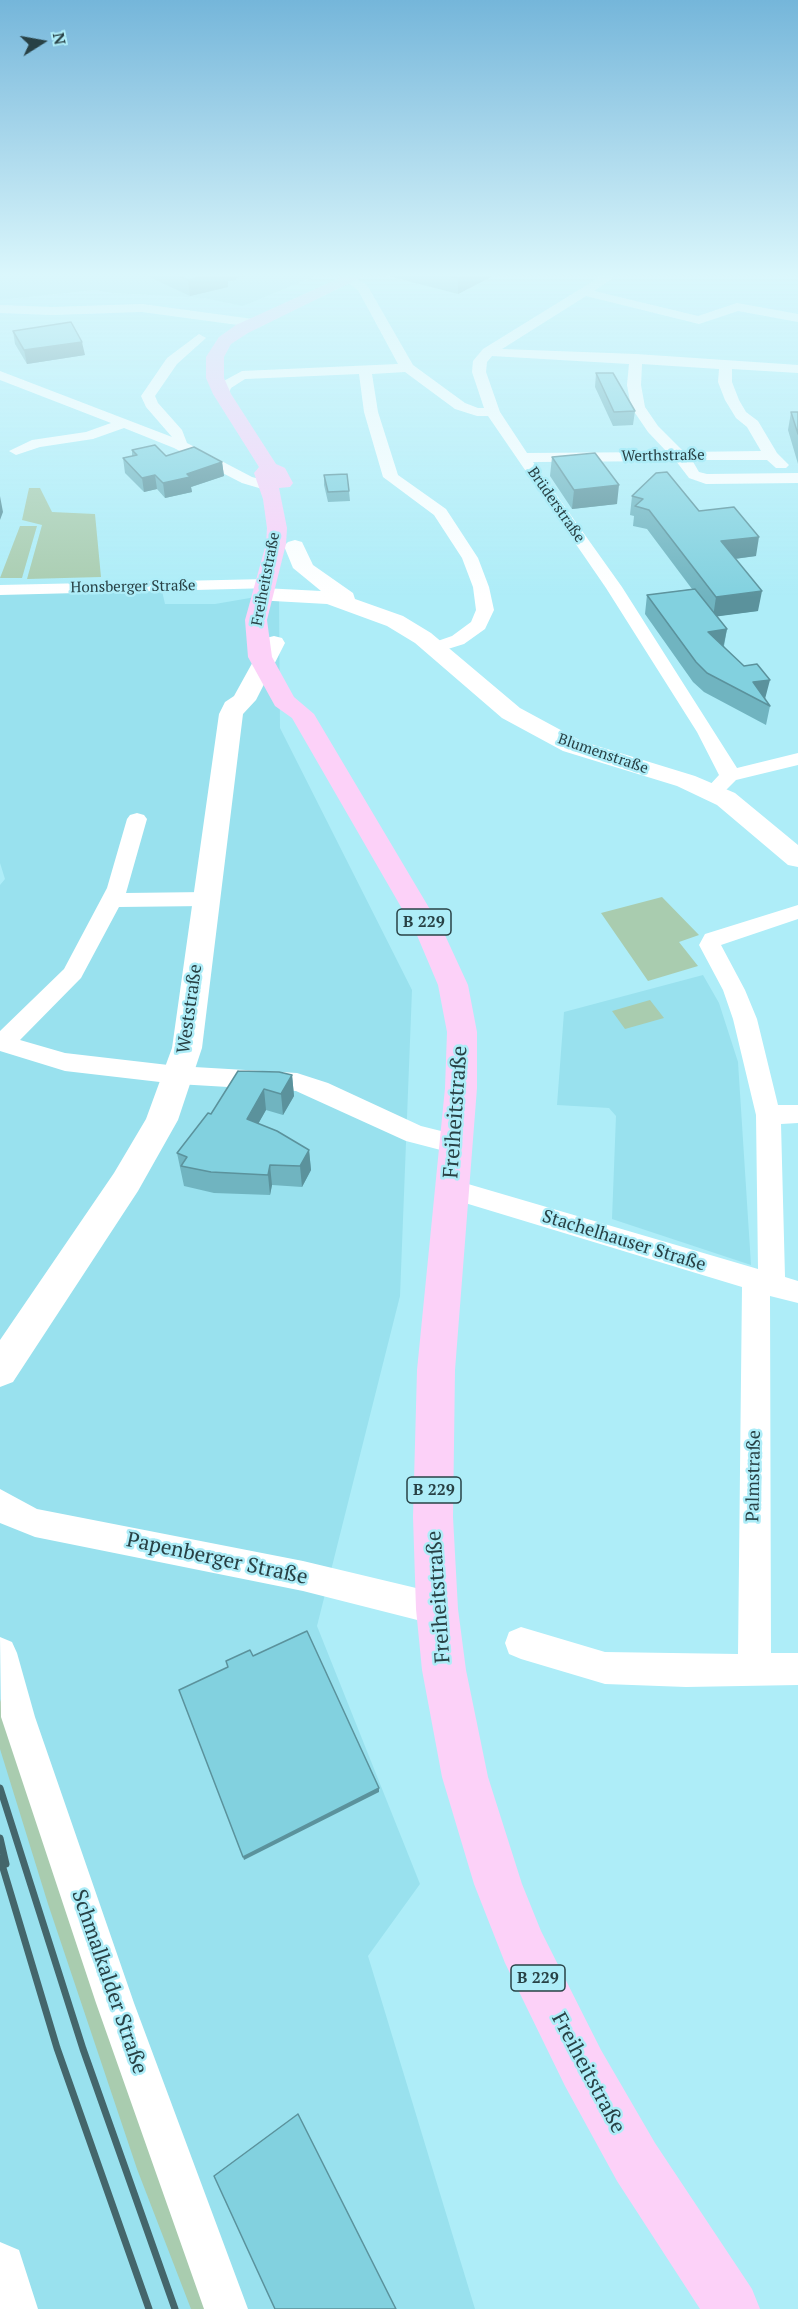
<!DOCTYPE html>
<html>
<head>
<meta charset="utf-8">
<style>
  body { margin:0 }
  #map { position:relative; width:798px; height:2309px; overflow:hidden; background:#aeedf8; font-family:"PT Serif",serif }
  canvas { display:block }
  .north { position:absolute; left:12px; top:12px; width:60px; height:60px; -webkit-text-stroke:4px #aeedf8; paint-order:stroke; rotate:79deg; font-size:16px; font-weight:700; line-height:24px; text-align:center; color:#284145 }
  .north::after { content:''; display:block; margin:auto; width:21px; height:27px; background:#284145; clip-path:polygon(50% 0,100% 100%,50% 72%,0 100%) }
</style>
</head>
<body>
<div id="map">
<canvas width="798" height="2309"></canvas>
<div class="north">N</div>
</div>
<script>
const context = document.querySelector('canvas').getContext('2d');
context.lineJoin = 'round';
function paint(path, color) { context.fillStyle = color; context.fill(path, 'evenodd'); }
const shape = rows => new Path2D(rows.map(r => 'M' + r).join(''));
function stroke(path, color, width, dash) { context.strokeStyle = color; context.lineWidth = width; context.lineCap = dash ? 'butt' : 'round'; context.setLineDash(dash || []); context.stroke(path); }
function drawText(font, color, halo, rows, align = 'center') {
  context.font = font + ' "PT Serif",serif'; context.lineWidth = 5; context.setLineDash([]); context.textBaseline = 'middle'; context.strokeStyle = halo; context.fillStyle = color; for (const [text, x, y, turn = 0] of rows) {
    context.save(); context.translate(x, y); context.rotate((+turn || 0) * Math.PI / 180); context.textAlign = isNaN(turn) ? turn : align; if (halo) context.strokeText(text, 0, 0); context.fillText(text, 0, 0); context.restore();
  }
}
paint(shape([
  [0,275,318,275,243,306,204,298,112,293,95,290,0,300],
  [162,591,165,604,215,604,279,593,280,728,412,990,400,1296,317,1626,420,1884,368,1956,475,2309,0,2309,0,885,5,879,0,863,0,593],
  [703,975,719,1003,738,1062,751,1265,612,1219,616,1116,609,1108,557,1105,564,1012]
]), '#99e1ee');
paint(shape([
  [29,488,40,488,52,512,95,514,101,577,27,579,42,525,22,520],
  [20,526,37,526,22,578,0,578],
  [662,897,699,935,679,942,698,966,648,981,601,913],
  [650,1000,664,1018,625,1029,612,1011],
  [0,1699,52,1860,212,2309,191,2309,137,2169,48,1904,0,1749]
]), '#a9ccaf');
paint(shape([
  [348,275,367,285,413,365,465,403,478,408,484,408,472,372,473,361,483,349,603,275,617,275,594,291,698,316,737,303,798,314,798,322,738,311,699,324,586,296,502,349,636,354,798,365,798,373,732,369,732,382,739,400,746,412,758,421,777,453,789,465,786,468,776,468,767,460,692,460,699,472,707,474,798,473,798,483,706,484,689,478,676,461,533,462,622,587,737,768,798,753,798,765,736,780,724,792,710,792,707,788,719,775,697,732,606,588,488,416,477,416,455,409,405,372,372,374,378,412,398,475,446,509,478,558,489,587,494,610,485,629,464,644,435,653,429,652,426,648,429,644,452,636,471,622,476,610,473,587,462,558,434,515,383,477,364,412,359,374,245,379,231,388,227,397,217,397,215,394,220,383,242,371,398,364,358,290,342,279,348,275],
  [492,356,629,364,627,385,631,407,648,432,667,452,527,453,500,412,486,372,487,362,492,356],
  [642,364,719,369,718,382,725,400,736,418,747,427,761,451,684,452,658,426,645,407,641,385,642,364],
  [142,304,253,319,259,323,253,327,142,312,52,315,0,313,0,305,52,307,142,304],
  [199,334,206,338,177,364,155,396,158,403,182,430,187,443,252,477,274,483,277,486,274,489,269,491,242,483,174,448,124,428,93,439,40,447,16,455,9,451,32,440,86,432,111,423,0,380,0,371,172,437,146,407,141,396,167,358,199,334],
  [266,579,272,580,274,584,272,588,0,595,0,585,266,579],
  [137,813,144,815,147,819,126,893,206,892,214,894,217,899,214,904,206,906,119,907,81,978,20,1040,65,1053,177,1066,297,1073,328,1083,421,1126,465,1137,469,1144,465,1151,456,1154,406,1141,296,1091,177,1084,65,1071,0,1051,0,1031,64,969,107,888,127,819,130,815,137,813],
  [798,905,798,919,721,945,745,990,757,1019,778,1105,798,1105,798,1123,781,1124,785,1277,798,1281,798,1303,770,1296,771,1653,798,1653,798,1685,686,1687,605,1684,521,1659,509,1654,505,1643,509,1632,521,1627,605,1652,738,1654,742,1287,442,1196,438,1189,442,1182,451,1179,758,1269,756,1115,733,1019,723,990,699,945,705,934,798,905],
  [0,1489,37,1509,303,1561,437,1593,448,1598,453,1609,448,1620,437,1625,303,1591,35,1537,0,1523,0,1489],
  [0,1637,12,1642,17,1653,35,1717,134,2003,248,2309,204,2309,96,2003,1,1717,0,1637]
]), '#fff');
paint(shape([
  [295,540,302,542,313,565,353,593,355,599,403,616,431,633,520,708,581,741,695,776,735,793,798,845,798,867,788,865,717,805,677,786,563,751,502,718,415,643,387,626,327,604,255,600,252,595,255,590,263,588,321,591,293,568,284,546,288,542,295,540],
  [274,636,282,638,285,643,256,700,243,714,202,1048,178,1120,138,1191,13,1382,0,1387,0,1340,114,1173,146,1119,172,1048,219,714,225,702,234,696,266,638,274,636],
  [0,2242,19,2250,38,2309,0,2309,0,2242]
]), '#fff');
paint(shape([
  [346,275,366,275,248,333,231,344,224,357,224,378,231,394,276,464,285,468,293,483,290,487,279,488,287,528,286,544,267,620,272,657,294,697,314,714,444,933,468,985,477,1032,477,1088,455,1370,453,1517,458,1609,466,1670,488,1777,522,1884,541,1931,601,2050,655,2143,752,2289,760,2309,700,2309,617,2181,565,2086,505,1963,474,1884,442,1777,422,1670,416,1609,413,1517,417,1370,445,1088,447,1032,438,985,416,933,292,718,275,706,248,657,245,620,266,544,267,528,263,499,254,473,259,467,213,394,206,378,206,357,219,337,236,325,346,275]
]), '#fcd1f8');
stroke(shape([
  [0,1788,83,2049,175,2309],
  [0,1838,6,1864],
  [0,1858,57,2048,149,2309]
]), '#44666b', 7);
paint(shape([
  [145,275,250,275,236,278,236,280,228,281,228,287,190,296],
  [384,275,495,275,458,294],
  [13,331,85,355,27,364,15,344],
  [596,373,635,411,633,425,613,426,595,387],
  [791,412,798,412,798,464,788,430],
  [132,450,166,456,222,462,224,476,191,487,192,492,165,498,157,489,144,492,125,473,123,458,132,456],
  [552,457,617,504,572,509,550,476],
  [324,475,349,491,350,501,328,502,324,485],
  [632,496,699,511,756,556,735,559,758,611,717,616,727,629,724,646,770,706,766,725,704,692,693,682,645,614,647,595,692,589,647,529,633,526,634,516,630,515],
  [292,1075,294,1096,283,1115,266,1110,258,1124,309,1150,311,1170,302,1187,272,1185,270,1195,214,1193,184,1186,177,1153,211,1114]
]), '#70b4c0');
paint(shape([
  [209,275,250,275,236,278,236,280,228,281,228,287,190,296,188,280],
  [465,275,495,275,458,294,458,278],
  [82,342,85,355,27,364,24,350],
  [222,462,224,476,191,487,192,492,165,498,163,483,187,474],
  [155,475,157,489,144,492,142,478],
  [619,485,617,504,572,509,574,490],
  [0,496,3,512,0,520],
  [759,537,756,556,718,561,721,541],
  [762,591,758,611,713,617,716,597],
  [727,629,723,648,708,632],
  [770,680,765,699,753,682],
  [292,1075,294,1096,283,1115,281,1094],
  [264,1089,266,1110,249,1140,247,1119],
  [309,1150,311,1170,302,1187,300,1166],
  [270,1165,272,1185,270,1195,268,1175],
  [379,1788,379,1792,244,1860,243,1857]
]), '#5b929c');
const building = shape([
  [177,275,209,275,188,280,177,275],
  [445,275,465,275,458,278,445,275],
  [71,322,82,342,24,350,13,331,71,322],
  [596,373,613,373,635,411,614,412,596,373],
  [791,412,798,412,798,434,791,412],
  [155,445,166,456,194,447,222,462,187,474,190,477,163,483,155,475,142,478,123,458,137,455,132,450,155,445],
  [595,453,619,485,574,490,552,457,595,453],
  [667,472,699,511,734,507,759,537,721,541,762,591,716,597,649,510,635,506,643,499,632,496,656,473,667,472],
  [347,474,349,491,328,492,324,475,347,474],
  [695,589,727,629,708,632,744,666,757,664,770,680,753,682,770,706,707,673,696,662,647,595,695,589],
  [238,1071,279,1072,292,1075,281,1094,264,1089,247,1119,277,1131,309,1150,300,1166,270,1165,268,1175,211,1172,181,1166,187,1157,177,1153,208,1113,211,1114,238,1071],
  [307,1631,379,1788,243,1857,179,1690,228,1667,226,1661,250,1650,253,1656,307,1631],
  [298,2114,396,2309,275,2309,214,2176,298,2114]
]);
paint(building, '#82d1df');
stroke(building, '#5b929c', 1.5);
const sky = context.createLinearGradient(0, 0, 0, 598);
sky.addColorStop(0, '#75b6da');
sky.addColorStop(0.46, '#dbf7fc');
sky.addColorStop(1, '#dbf7fc00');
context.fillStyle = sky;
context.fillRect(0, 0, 798, 598);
drawText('15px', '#284145', '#aeedf8', [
  ["Werthstraße",663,456,-1],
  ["Brüderstraße",556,505,55],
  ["Freiheitstraße",266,579,-79],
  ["Honsberger Straße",133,587,-1],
  ["Blumenstraße",603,754,19]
]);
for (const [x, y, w] of [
  [424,922,54],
  [434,1490,54],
  [538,1978,54]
]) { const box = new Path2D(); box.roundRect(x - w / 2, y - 13, w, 26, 4.5); context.fillStyle = '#aeedf8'; context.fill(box); stroke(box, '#284145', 1.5); }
drawText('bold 16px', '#284145', null, [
  ["B 229",424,922],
  ["B 229",434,1490],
  ["B 229",538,1978]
]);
drawText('18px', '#284145', '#aeedf8', [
  ["Weststraße",190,1009,-82],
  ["Stachelhauser Straße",624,1241,17],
  ["Palmstraße",754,1476,-89]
]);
drawText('21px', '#284145', '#aeedf8', [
  ["Freiheitstraße",456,1112,-86],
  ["Papenberger Straße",217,1559,12],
  ["Freiheitstraße",439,1597,-94],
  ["Schmalkalder Straße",109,1982,71],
  ["Freiheitstraße",588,2073,62]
]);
</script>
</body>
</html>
